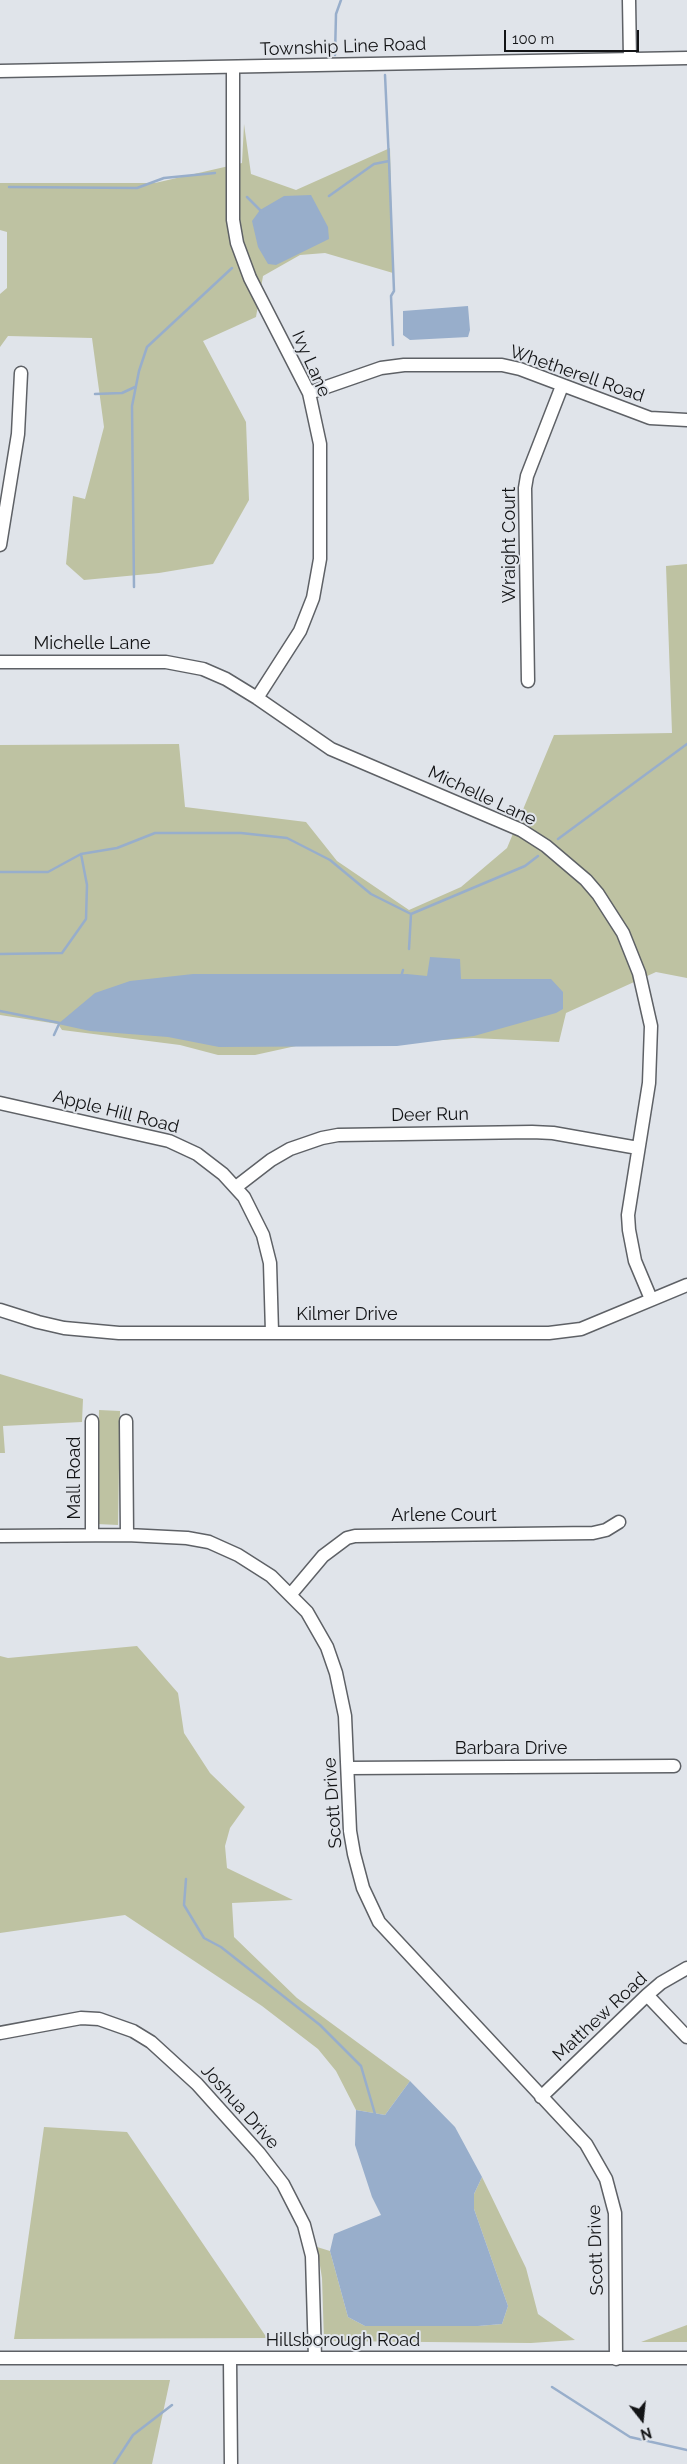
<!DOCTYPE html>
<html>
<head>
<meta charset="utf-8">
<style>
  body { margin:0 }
  #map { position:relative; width:687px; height:2464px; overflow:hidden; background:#e0e4ea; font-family:Raleway,sans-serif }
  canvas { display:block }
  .north { position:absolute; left:617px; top:2394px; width:50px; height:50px; -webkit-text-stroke:4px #e0e4ea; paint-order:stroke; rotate:164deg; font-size:14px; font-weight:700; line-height:20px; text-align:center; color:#131416 }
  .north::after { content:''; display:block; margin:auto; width:18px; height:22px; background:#131416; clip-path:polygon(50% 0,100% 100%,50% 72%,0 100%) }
  .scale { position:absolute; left:504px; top:30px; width:135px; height:22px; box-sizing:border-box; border:2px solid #131416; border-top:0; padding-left:6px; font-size:15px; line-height:18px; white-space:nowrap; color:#131416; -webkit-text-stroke:4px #e0e4ea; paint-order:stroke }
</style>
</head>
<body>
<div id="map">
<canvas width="687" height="2464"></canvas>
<div class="north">N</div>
<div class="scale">100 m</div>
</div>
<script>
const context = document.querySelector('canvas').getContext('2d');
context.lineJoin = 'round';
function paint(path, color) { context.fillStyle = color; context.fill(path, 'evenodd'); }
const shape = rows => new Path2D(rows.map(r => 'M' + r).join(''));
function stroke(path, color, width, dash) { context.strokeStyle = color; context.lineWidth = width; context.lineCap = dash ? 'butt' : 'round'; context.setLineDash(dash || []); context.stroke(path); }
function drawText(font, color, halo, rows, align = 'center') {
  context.font = font + ' Raleway,sans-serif'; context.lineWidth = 4; context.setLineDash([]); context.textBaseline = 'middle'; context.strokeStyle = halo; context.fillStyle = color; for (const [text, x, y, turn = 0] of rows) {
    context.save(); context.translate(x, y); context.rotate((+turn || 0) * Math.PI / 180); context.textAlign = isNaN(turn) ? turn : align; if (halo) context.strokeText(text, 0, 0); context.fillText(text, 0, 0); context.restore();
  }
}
paint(shape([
  [244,124,251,174,296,190,390,148,393,273,325,253,300,255,263,276,256,317,203,341,246,422,249,500,213,564,159,573,84,580,66,564,73,496,85,499,104,427,92,338,8,336,0,347,0,294,7,288,7,232,0,230,0,183,155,183,242,163],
  [687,564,687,978,656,972,566,1013,559,1042,473,1038,396,1043,305,1044,255,1055,218,1055,180,1045,62,1030,58,1024,0,1015,0,745,179,744,185,807,306,822,337,861,409,910,461,887,507,848,554,735,672,733,666,566],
  [0,1374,83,1399,82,1422,3,1426,5,1453,0,1453],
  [99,1410,120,1411,118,1525,97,1524],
  [137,1646,178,1693,184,1733,210,1773,245,1807,230,1828,225,1846,227,1868,293,1900,232,1903,234,1937,297,1998,410,2081,385,2115,356,2110,336,2071,318,2049,262,2006,125,1915,0,1933,0,1656,8,1658],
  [44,2127,127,2132,267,2338,14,2339],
  [482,2177,526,2268,538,2314,575,2340,531,2343,324,2341,322,2278,317,2247,330,2251,348,2317,365,2326,478,2326,502,2324,508,2306,474,2209,474,2194],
  [687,2325,687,2342,641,2342],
  [0,2380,170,2380,152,2464,0,2464]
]), '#bec2a2');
paint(shape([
  [311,195,328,227,329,239,276,265,268,264,258,247,252,221,260,210,284,196],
  [468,306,470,330,468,337,410,340,403,335,403,311],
  [430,957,460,959,461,979,551,979,563,992,563,1009,556,1013,474,1036,397,1046,219,1047,168,1037,90,1031,58,1024,95,993,130,981,193,974,407,974,427,976],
  [410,2081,455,2127,482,2177,474,2194,474,2209,508,2306,502,2324,478,2326,365,2326,348,2317,330,2251,334,2234,381,2215,372,2197,355,2145,356,2110,385,2115]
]), '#98aecb');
stroke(shape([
  [335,55,336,14,341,0],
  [389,161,394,291,391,296,393,345],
  [9,187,137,188,164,178,215,173],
  [329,196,374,164,389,161,385,75],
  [247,197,262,212],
  [95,394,122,393,135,387],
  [134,587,132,406,139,371,147,347,232,268],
  [558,839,687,744],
  [0,872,48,872,81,854,117,848,155,833,241,833,287,838,330,860,371,894,411,914,525,866,538,856],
  [409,949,411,914],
  [0,954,62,953,86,919,87,885,81,854],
  [401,977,403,970],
  [0,1011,60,1023],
  [54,1035,59,1024],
  [186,1879,184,1905,204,1938,221,1947,320,2025,361,2066,375,2114],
  [552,2387,630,2437,687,2450],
  [114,2464,133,2435,172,2405]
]), '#98aecb', 2.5);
const minor = shape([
  [629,0,630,59],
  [233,68,233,220,237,243,250,278,309,393,320,444,320,559,313,598,300,631,257,698],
  [0,71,687,58],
  [309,393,381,368,404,365,502,365,520,369,650,418,687,420],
  [0,545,18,434,21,373],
  [0,662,166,662,203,669,226,679,257,698,331,749,521,830,546,846,586,880,598,894,623,933,639,973,651,1026,649,1083,628,1215,629,1230,635,1261,651,1299],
  [528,681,525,488,527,476,562,386],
  [0,1103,169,1141,197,1154,223,1174,244,1197,263,1235,270,1263,272,1332],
  [236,1187,271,1160,290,1149,322,1138,338,1135,532,1132,553,1133,638,1148],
  [0,1310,38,1322,64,1328,119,1333,549,1333,581,1329,687,1285],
  [92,1421,92,1535],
  [126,1421,127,1535],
  [0,1536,127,1535,187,1538,209,1542,238,1555,271,1576,307,1612,327,1647,336,1673,345,1716,350,1831,354,1854,363,1888,379,1922,586,2144,606,2179,615,2213,616,2359],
  [291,1594,323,1556,347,1538,355,1536,593,1533,606,1530,619,1522],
  [348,1768,674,1766],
  [647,1995,687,2037],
  [0,2033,81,2018,99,2019,133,2031,151,2042,197,2084,259,2153,283,2184,304,2225,312,2256,315,2358],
  [541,2097,647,1995,661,1983,687,1968],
  [0,2358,687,2358],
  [230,2359,231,2464]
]);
stroke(minor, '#5e6166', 15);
stroke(minor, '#fff', 12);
drawText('18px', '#131416', '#e0e4ea', [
  ["Township Line Road",343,47,-2],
  ["Ivy Lane",311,364,66],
  ["Whetherell Road",577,374,19],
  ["Wraight Court",510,545,-90],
  ["Michelle Lane",92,644],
  ["Michelle Lane",482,796,25],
  ["Apple Hill Road",116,1112,14],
  ["Deer Run",430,1115,-1],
  ["Kilmer Drive",347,1315],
  ["Mall Road",75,1478,-90],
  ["Arlene Court",444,1516],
  ["Barbara Drive",511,1749],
  ["Scott Drive",333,1803,-94],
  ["Matthew Road",600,2017,-43],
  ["Joshua Drive",240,2107,48],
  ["Scott Drive",596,2250,-92],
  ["Hillsborough Road",343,2341]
]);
</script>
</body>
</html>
